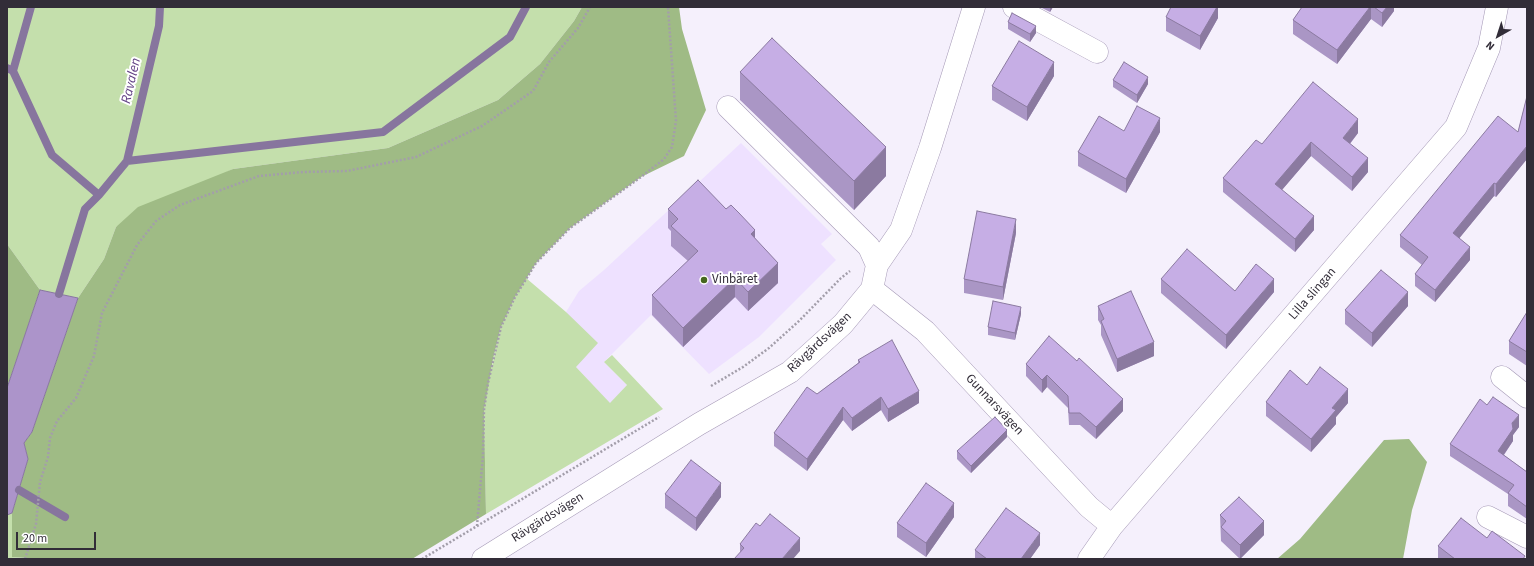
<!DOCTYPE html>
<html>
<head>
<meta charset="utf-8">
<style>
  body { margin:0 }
  #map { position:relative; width:1534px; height:566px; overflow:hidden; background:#f5f0fc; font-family:"Source Sans 3",sans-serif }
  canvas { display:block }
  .frame { position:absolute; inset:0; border:8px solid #322d38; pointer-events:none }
  .north { position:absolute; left:1478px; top:16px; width:40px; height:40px; -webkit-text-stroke:3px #fff; paint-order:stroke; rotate:219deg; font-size:11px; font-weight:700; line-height:16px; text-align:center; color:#322d38 }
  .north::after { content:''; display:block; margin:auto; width:14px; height:18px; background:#322d38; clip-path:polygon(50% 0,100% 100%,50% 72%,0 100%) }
  .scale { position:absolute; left:16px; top:532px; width:80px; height:18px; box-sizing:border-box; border:2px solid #322d38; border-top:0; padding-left:5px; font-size:12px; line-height:14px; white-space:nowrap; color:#322d38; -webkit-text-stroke:3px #fff; paint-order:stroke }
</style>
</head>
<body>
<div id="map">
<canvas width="1534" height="566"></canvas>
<div class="frame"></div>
<div class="north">N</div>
<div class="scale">20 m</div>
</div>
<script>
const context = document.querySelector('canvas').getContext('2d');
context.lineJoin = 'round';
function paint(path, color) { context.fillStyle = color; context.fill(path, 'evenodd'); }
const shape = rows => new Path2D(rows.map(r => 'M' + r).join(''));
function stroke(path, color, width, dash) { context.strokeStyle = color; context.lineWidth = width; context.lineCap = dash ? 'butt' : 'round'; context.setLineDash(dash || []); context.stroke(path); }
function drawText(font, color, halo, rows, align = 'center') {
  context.font = font + ' "Source Sans 3",sans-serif'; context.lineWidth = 4; context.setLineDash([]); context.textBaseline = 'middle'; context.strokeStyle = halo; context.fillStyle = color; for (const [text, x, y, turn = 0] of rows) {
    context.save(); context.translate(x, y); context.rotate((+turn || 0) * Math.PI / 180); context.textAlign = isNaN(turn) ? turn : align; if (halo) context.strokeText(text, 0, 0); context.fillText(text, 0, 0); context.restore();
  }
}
paint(shape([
  [741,143,832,234,821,244,836,260,759,337,709,374,651,315,604,362,627,385,610,404,576,367,566,312,579,291,604,270]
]), '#eee1ff');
paint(shape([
  [7,7,582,7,574,21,540,64,498,100,388,148,233,169,116,227,104,259,78,298,40,290,7,244],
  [526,278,566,312,598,343,576,367,610,403,627,385,604,362,612,355,663,409,486,514,484,410,488,383,501,327,515,297],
  [12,513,12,557,41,559,7,559,7,515]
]), '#c4dfac');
paint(shape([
  [582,7,679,7,682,29,706,110,684,156,641,177,570,228,536,263,515,297,501,327,493,359,484,410,486,514,412,559,41,559,12,557,12,513,28,459,24,443,32,432,78,298,104,259,116,227,138,207,233,169,388,148,498,100,540,64,574,21],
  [7,244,40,290,7,388],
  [1409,439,1427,462,1412,510,1403,559,1277,559,1300,539,1384,440]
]), '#9fbb85');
const water = shape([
  [40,290,78,298,32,432,24,443,28,459,12,513,7,515,7,388,40,290]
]);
paint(water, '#ac94ca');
stroke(water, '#87759e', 1);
stroke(shape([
  [7,68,13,71,52,155,99,195],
  [13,71,31,7],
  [127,161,159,26,160,7],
  [59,294,85,209,99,195,127,161,383,132,510,37,526,7],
  [19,490,65,517]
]), '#87759e', 8);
const minor = shape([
  [1014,7,1097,52],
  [728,107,869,247,877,265],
  [872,289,925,331,1089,507,1112,526],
  [1502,377,1527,397],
  [1488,517,1527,537],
  [483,559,699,424,790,372,843,324,872,289,877,265,901,230,930,148,974,7],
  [1089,559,1112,526,1456,127,1489,48,1497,7]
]);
stroke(minor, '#a599b6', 23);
stroke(shape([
  [711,386,743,367,769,348,799,321,841,278,850,271],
  [477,526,483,455,484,410,488,383,501,327,515,297,536,263,570,228,641,177,664,159,672,147,676,121,668,7],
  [25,559,36,524,40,482,48,457,50,438,57,421,76,398,94,356,102,313,137,245,156,221,180,205,259,176,303,172,347,171,416,157,482,126,533,91,549,62,578,28,590,7],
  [422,559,659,417]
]), '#a39eaa', 2.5, [2, 2]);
stroke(minor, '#fff', 22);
paint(shape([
  [1040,7,1053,7,1050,12],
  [1218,7,1218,18,1200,50,1166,31,1166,17],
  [1302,7,1394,7,1394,11,1382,27,1371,19,1337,64,1293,34,1293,20],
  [1008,22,1036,33,1030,42,1008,29],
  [740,72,886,176,854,210,740,100],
  [1054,76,1027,121,992,100,992,86],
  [1113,80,1148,84,1137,103,1113,87],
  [1527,96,1527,159,1496,197,1494,196,1459,238,1470,260,1435,302,1415,286,1415,274,1422,265,1400,247,1400,235,1518,132],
  [1124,131,1160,132,1126,193,1078,166,1078,152],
  [1358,133,1350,144,1368,172,1352,191,1311,156,1282,190,1314,230,1295,252,1223,192,1223,178,1262,144],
  [668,209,726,209,755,238,778,283,748,311,735,297,683,347,652,315,652,295,688,261,671,246,671,231,668,228],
  [1016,233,1003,300,964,293,964,279],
  [1161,279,1235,291,1274,292,1226,349,1161,293],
  [1098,306,1154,356,1117,372,1101,335,1101,325,1098,320],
  [1408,306,1372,347,1345,324,1345,310],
  [1527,312,1527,366,1509,354,1509,341],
  [1021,314,1015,340,988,335,988,327],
  [858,360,919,403,888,422,881,410,852,431,843,420,807,471,774,446,774,433,817,394,858,363],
  [1026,364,1123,411,1096,439,1080,425,1069,425,1068,408,1047,387,1042,393,1026,376],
  [1307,385,1348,403,1336,417,1336,424,1311,452,1266,416,1266,402],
  [1487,405,1519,427,1513,435,1513,441,1504,455,1527,472,1527,519,1508,506,1508,494,1450,456,1450,444],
  [1007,437,971,473,957,459,957,451],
  [665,494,721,497,696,531,665,508],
  [1220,515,1264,535,1240,559,1221,541],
  [954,517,926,557,897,537,897,523],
  [1487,538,1525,559,1438,559,1438,546],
  [740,544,800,551,740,553],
  [1040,545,1030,559,975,559,975,550]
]), '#aa96c5');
paint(shape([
  [1050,7,1053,7,1050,12],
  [1217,7,1218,7,1218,18,1200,50,1200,36],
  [1370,7,1371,7,1371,19,1337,64,1337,50],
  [1387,7,1394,7,1394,11,1382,27,1382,13],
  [1036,26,1036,33,1030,42,1030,34],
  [1054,62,1054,76,1027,121,1027,107],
  [1148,77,1148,84,1137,103,1137,95],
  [1160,118,1160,132,1126,193,1126,179],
  [1358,119,1358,133,1343,152,1343,138],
  [1311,142,1311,156,1275,198,1275,184],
  [1527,146,1527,159,1496,197,1496,184],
  [886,147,886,176,854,210,854,181],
  [1368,158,1368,172,1352,191,1352,177],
  [1494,183,1494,196,1453,246,1453,233],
  [1314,216,1314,230,1295,252,1295,239],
  [1016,219,1016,233,1003,300,1003,287],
  [755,230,755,250,751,234],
  [1470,247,1470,260,1435,302,1435,290],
  [778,263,778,283,748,311,748,292],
  [735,278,735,297,683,347,683,328],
  [1274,279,1274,292,1226,349,1226,335],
  [1408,292,1408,306,1372,347,1372,333],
  [1021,307,1021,314,1015,340,1015,333],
  [1154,342,1154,356,1117,372,1117,359],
  [1047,375,1047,387,1042,393,1042,380],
  [1348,389,1348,403,1336,417,1336,424,1311,452,1311,439,1332,408],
  [919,391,919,403,888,422,888,409],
  [881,397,881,410,852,431,852,418],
  [1123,399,1123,411,1096,439,1096,427],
  [843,407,843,420,807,471,807,459],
  [1519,415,1519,427,1513,435,1513,441,1498,463,1498,451,1512,423],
  [1007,430,1007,437,971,473,971,466],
  [721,483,721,497,696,531,696,518],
  [954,503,954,517,926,557,926,543],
  [1264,521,1264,535,1240,559,1240,545],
  [1040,533,1040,545,1030,559,1021,559],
  [800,538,800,551,793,559,782,559]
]), '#8b7aa0');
const building = shape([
  [1171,7,1217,7,1200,36,1166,17,1171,7],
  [1302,7,1370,7,1337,50,1293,20,1302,7],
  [1374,7,1387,7,1382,13,1374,7],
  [1012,13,1036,26,1030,34,1008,22,1012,13],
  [772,38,886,147,854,181,740,72,772,38],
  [1019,41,1054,62,1027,107,992,86,1019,41],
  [1124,62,1148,77,1137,95,1113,80,1124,62],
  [1313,82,1358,119,1343,138,1368,158,1352,177,1311,142,1275,184,1314,216,1295,239,1223,178,1256,140,1262,144,1313,82],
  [1527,96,1527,146,1496,184,1494,183,1453,233,1470,247,1435,290,1415,274,1428,257,1400,235,1498,116,1518,132,1527,96],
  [1137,106,1160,118,1126,179,1078,152,1099,116,1124,131,1137,106],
  [698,180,726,209,731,205,739,213,755,230,751,234,778,263,748,292,735,278,683,328,652,295,698,251,671,226,678,219,668,209,698,180],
  [977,211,1016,219,1003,287,964,279,977,211],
  [1187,249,1235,291,1256,264,1274,279,1226,335,1161,279,1187,249],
  [1381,270,1408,292,1372,333,1345,310,1381,270],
  [1131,291,1154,342,1117,359,1101,321,1104,319,1098,306,1131,291],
  [993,301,1021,307,1015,333,988,327,993,301],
  [1527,312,1527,352,1509,341,1527,312],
  [1049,336,1077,361,1079,358,1123,399,1096,427,1080,413,1069,413,1068,396,1047,375,1042,380,1026,364,1049,336],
  [892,340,919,391,888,409,881,397,852,418,843,407,807,459,774,433,807,387,817,394,860,362,858,360,892,340],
  [1320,367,1348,389,1332,408,1336,410,1311,439,1266,402,1290,370,1307,385,1320,367],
  [1493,397,1519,415,1512,423,1513,429,1498,451,1527,472,1527,507,1508,493,1514,485,1450,444,1480,399,1487,405,1493,397],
  [995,417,1007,430,971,466,957,451,995,417],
  [691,460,721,483,696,518,665,494,691,460],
  [926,483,954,503,926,543,897,523,926,483],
  [1239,497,1264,521,1240,545,1221,527,1226,521,1220,515,1239,497],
  [1006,508,1040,533,1021,559,987,559,975,550,1006,508],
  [770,514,800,538,782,559,734,559,744,548,740,544,756,523,760,526,770,514],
  [1461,518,1487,538,1492,531,1525,556,1523,559,1455,559,1438,546,1461,518]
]);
paint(building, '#c6aee5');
stroke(building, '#8b7aa0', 1);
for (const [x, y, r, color] of [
  [704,280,4,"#46671e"]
]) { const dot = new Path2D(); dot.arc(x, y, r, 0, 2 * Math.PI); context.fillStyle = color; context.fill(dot); stroke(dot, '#fff', 1.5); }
drawText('13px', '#322d38', '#fff', [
  ["Vinbäret",712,280]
], 'left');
drawText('13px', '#322d38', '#fff', [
  ["Lilla slingan",1313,294,-49],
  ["Rävgärdsvägen",820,343,-43],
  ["Gunnarsvägen",994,405,47],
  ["Rävgärdsvägen",548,518,-32]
]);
drawText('italic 14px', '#614084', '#fff', [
  ["Ravalen",132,81,-77]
]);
</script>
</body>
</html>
